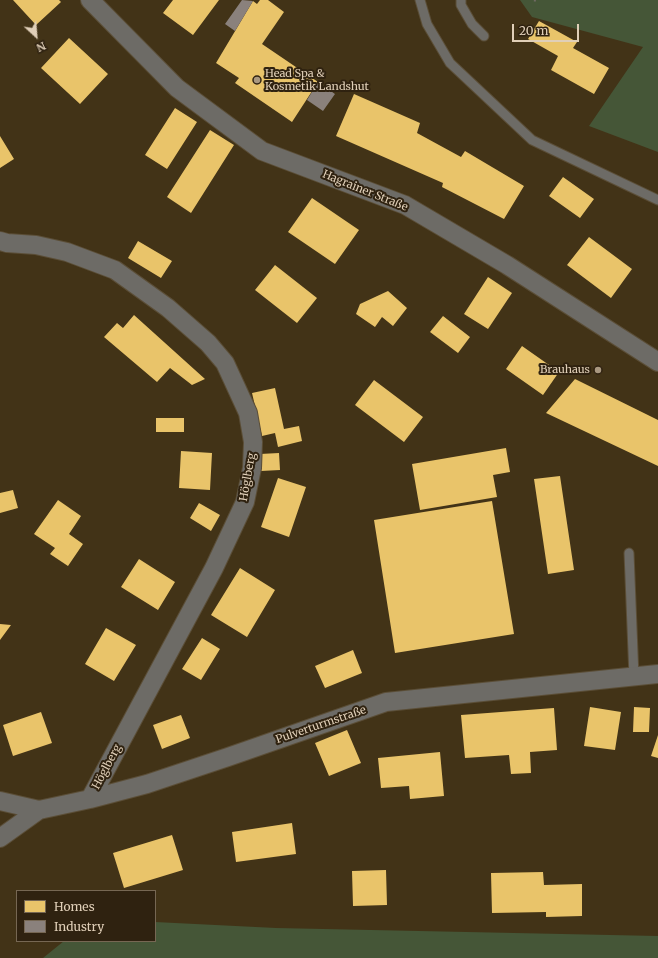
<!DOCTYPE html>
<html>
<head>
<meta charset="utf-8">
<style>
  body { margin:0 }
  #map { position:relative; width:658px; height:958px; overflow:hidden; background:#423317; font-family:Merriweather,serif }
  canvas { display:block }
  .legend { position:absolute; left:16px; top:890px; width:140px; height:52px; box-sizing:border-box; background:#2f2210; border:1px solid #766753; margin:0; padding:5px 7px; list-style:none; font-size:12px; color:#e0cfb8 }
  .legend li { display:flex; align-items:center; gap:8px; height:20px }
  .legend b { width:20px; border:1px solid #766753 }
  .north { position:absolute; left:16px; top:16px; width:40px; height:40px; -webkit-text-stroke:3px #2f2210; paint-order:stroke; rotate:154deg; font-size:11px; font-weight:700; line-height:16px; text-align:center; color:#e0cfb8 }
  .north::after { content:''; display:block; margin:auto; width:14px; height:18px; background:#e0cfb8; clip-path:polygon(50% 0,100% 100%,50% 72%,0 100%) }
  .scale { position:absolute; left:512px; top:24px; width:67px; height:18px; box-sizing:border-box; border:2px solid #e0cfb8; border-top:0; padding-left:5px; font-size:12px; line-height:14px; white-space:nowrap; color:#e0cfb8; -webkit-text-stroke:3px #2f2210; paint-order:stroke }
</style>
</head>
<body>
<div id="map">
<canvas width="658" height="958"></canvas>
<ul class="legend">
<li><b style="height:11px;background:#e9c46a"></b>Homes</li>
<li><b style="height:11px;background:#8a817c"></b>Industry</li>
</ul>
<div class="north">N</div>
<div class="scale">20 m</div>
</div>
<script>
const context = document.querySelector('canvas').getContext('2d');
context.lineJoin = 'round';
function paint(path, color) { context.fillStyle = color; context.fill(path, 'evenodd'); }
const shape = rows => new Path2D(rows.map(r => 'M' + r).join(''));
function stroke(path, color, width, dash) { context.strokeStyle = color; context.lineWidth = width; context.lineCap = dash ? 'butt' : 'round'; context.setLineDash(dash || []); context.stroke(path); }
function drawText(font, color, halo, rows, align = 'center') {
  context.font = font + ' Merriweather,serif'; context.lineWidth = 4; context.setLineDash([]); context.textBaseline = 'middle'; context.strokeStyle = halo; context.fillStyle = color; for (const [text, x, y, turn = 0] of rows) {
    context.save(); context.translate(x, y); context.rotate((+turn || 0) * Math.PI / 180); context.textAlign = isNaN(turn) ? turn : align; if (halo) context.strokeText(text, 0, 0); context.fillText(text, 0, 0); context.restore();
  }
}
paint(shape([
  [520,0,658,0,658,152,589,126,643,47,532,17],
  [155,922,276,928,658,936,658,958,43,958,64,941,155,941]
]), '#455637');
paint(shape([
  [13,0,59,0,61,2,36,25],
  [173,0,219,0,193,35,163,13],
  [260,0,268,0,284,12,262,44,318,82,292,122,235,83,239,78,216,63,253,1,257,4],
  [539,21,577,42,573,48,609,68,594,94,551,70,558,56,528,39],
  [69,38,108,74,80,104,41,68],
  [354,94,420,123,417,133,461,157,465,151,524,186,504,219,442,187,443,183,336,136],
  [175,108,197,122,167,169,145,155],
  [210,130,234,145,191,213,167,197],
  [0,136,14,159,0,168],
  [563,177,594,199,580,218,549,196],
  [312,198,359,230,335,264,288,232],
  [589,237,632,269,611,298,567,265],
  [138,241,172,261,161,278,128,258],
  [275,265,317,298,297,323,255,290],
  [488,277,512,293,488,329,464,314],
  [388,291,407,308,393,326,382,317,375,327,356,314,360,304],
  [134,315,205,379,192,385,170,368,157,382,104,337,117,323,123,328],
  [443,316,470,337,458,353,430,332],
  [522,346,559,372,543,395,506,369],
  [575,379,658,420,658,466,546,413],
  [374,380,423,417,404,442,355,405],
  [275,388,284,429,299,426,302,441,278,447,275,433,262,436,252,393],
  [156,418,184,418,184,432,156,432],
  [506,448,510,472,493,475,497,497,420,510,412,464],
  [181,451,212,453,210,490,179,488],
  [279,453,280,470,261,471,260,454],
  [560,476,574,570,548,574,534,479],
  [278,478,306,487,289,537,261,527],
  [13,490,18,508,0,513,0,493],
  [58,500,81,516,69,534,83,544,68,566,50,554,55,548,34,534],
  [492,501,514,634,395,653,374,520],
  [199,503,220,515,211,531,190,518],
  [139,559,175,582,158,610,121,587],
  [240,568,275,590,247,637,211,615],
  [0,624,11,625,0,640],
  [106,628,136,645,114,681,85,664],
  [202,638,220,649,201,680,182,669],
  [353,650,362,673,325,688,315,666],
  [590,707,621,712,615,750,584,746],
  [634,707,650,708,649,732,633,732],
  [554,708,557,750,530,752,531,773,511,774,509,755,465,758,461,715],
  [41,712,52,743,13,756,3,725],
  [181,715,190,738,162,749,153,725],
  [347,730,361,763,329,776,315,743],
  [658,735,658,758,651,756],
  [440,752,444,796,410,799,409,786,381,788,378,758],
  [292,823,296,854,236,862,232,832],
  [172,835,183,870,124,888,113,853],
  [386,870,387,905,353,906,352,871],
  [543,872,544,885,582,884,582,916,546,917,546,912,492,913,491,873]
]), '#e9c46a');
paint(shape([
  [242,0,253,1,235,31,225,24],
  [318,82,335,94,323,111,307,100]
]), '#8a817c');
const lane = shape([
  [420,0,427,24,450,63,532,140,658,200],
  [461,0,461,5,472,24,484,36],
  [629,553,634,677]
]);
const street = shape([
  [90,0,177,88,262,151,405,205,507,265,658,362],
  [0,241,7,243,36,245,67,252,115,270,168,308,208,343,225,363,248,413,253,442,252,468,245,502,214,568,90,799],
  [0,801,39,810],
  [0,838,39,810,90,799,147,784,228,757,386,702,658,674]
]);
stroke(lane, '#5b4e37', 11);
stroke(street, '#5b4e37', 20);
stroke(shape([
  [534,0,537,1]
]), '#6f6a62', 2.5, [2, 3]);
stroke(lane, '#6d6b66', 9);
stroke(street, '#6d6b66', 18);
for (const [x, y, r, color] of [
  [257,80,4,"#a99880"],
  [598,370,4,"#a99880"]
]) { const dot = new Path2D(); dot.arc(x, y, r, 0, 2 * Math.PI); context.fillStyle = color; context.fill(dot); stroke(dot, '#2f2210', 1.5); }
drawText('11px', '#e0cfb8', '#2f2210', [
  ["Head Spa &",265,74],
  ["Kosmetik Landshut",265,87],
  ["Brauhaus",590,370,"right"]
], 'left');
drawText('11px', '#e0cfb8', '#2f2210', [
  ["Hagrainer Straße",365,191,22],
  ["Höglberg",248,477,-80],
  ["Pulverturmstraße",321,725,-19],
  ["Höglberg",107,767,-62]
]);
</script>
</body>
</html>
